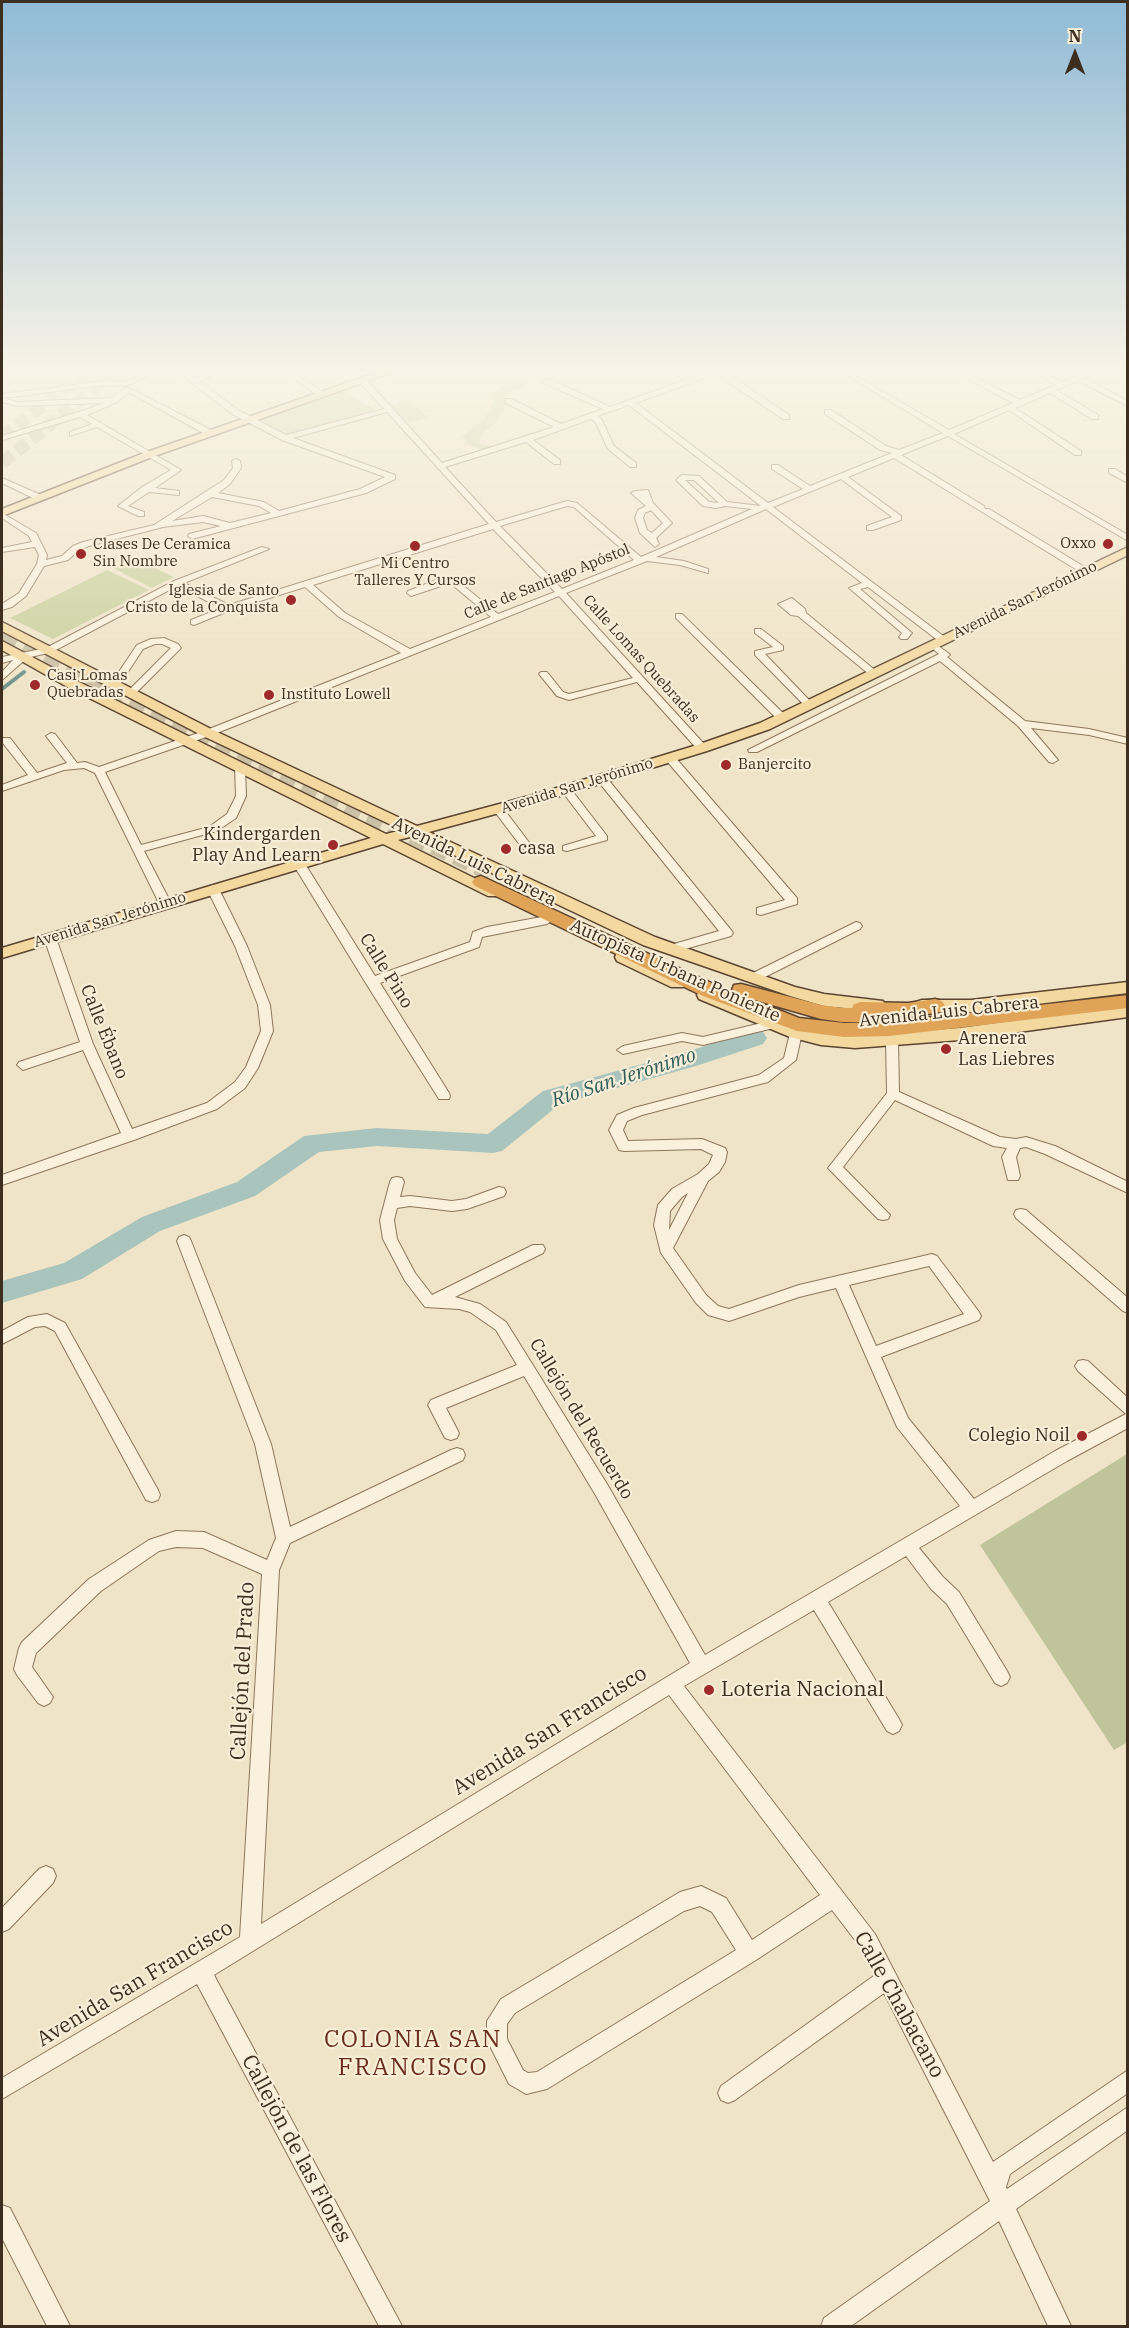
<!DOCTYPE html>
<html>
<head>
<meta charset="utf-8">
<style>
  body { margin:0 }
  #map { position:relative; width:1129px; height:2328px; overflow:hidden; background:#f0e4c8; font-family:"IBM Plex Serif",serif }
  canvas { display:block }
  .frame { position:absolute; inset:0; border:3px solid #3d2e20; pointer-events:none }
  .north { position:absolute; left:1045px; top:24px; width:60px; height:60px; -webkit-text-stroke:4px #f7eed8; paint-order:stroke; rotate:0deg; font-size:16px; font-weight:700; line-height:24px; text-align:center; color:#3d2e20 }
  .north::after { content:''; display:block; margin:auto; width:21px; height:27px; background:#3d2e20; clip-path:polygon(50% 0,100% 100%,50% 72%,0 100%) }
</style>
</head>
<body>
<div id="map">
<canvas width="1129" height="2328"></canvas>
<div class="frame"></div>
<div class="north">N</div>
</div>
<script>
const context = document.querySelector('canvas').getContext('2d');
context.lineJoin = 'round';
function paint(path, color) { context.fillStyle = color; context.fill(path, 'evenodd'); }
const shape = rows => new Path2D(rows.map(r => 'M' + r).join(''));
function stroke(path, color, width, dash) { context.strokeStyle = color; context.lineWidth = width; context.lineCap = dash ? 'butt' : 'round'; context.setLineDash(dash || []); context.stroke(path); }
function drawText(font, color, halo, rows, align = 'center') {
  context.font = font + ' "IBM Plex Serif",serif'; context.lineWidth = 4.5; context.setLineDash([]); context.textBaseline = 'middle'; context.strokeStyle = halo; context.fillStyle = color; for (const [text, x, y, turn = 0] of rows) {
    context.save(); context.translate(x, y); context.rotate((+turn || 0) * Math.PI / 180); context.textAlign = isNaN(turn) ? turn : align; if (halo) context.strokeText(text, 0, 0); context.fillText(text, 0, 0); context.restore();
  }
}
paint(shape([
  [71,370,129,374,126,378,131,380,126,383,75,385],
  [525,370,543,370,531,376,527,384,518,390,507,393,505,407,495,424,484,432,478,443,493,446,484,451,467,444,462,436,485,419,493,401,490,394,512,382,518,372],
  [341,390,376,410,290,435,258,418],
  [410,401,428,418,408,422,390,405],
  [134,558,174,577,152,588,113,568],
  [107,570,149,590,53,639,10,618]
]), '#c9cf9b');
paint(shape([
  [1127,1454,1128,1742,1114,1750,980,1545]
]), '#bfc49a');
stroke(shape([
  [2,689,24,672]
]), '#6f938a', 4);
paint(shape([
  [755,1030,763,1032,767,1038,763,1044,696,1066,560,1104,502,1151,493,1153,377,1146,319,1152,255,1196,160,1231,82,1279,2,1303,2,1281,64,1263,142,1217,237,1182,304,1136,377,1128,488,1134,543,1091,683,1053,755,1030]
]), '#a9c4bc');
stroke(shape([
  [2,437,89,370],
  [2,463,118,370]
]), '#ccc0a6', 13, [13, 6]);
stroke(shape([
  [2,636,116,697,490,873]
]), '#ccc0a6', 16, [16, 8]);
const minor = shape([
  [2,370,24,370,2,374,2,370],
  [151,370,160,370,126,386,105,385,3,398,17,402,111,398,127,387,213,431,213,435,207,435,128,392,117,402,87,415,181,470,155,488,179,491,179,495,149,492,128,506,144,512,144,516,138,516,118,506,142,487,171,470,97,427,70,436,70,432,92,424,80,417,2,440,2,436,85,410,103,403,17,406,2,402,2,394,105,381,125,382,151,370],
  [199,370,207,370,211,377,199,381,238,410,286,435,384,409,358,380,365,378,442,463,554,427,506,403,506,399,512,399,561,424,603,409,543,383,543,379,549,379,610,407,685,380,665,370,674,370,692,378,713,370,723,370,789,415,789,419,783,419,716,374,636,403,768,503,803,489,772,469,772,465,778,465,810,486,892,453,880,450,825,414,825,410,831,410,886,446,899,450,943,433,838,370,846,370,949,430,1013,403,951,370,960,370,1020,400,1056,385,1030,370,1039,370,1062,382,1091,370,1100,370,1084,378,1128,401,1128,406,1078,381,1056,390,1098,415,1098,419,1092,419,1050,393,1015,408,1081,451,1081,455,1075,455,1009,410,954,434,1128,535,1128,541,948,436,901,455,984,506,985,509,989,509,1088,569,1088,573,1082,573,894,458,848,477,901,516,901,520,873,530,867,530,867,526,892,517,841,479,773,507,946,638,946,642,940,642,868,587,860,589,912,633,907,639,901,639,899,637,902,633,849,588,862,583,766,509,656,557,684,561,708,569,708,573,680,565,647,561,566,593,706,746,706,750,698,750,637,682,569,700,557,696,539,674,541,672,547,672,563,692,569,694,633,678,559,596,212,735,105,772,141,845,209,827,227,814,236,796,235,767,240,764,245,767,246,796,236,818,217,831,144,851,171,903,165,907,159,903,95,773,84,768,64,770,2,791,2,785,28,775,2,742,2,738,10,738,37,773,67,763,46,736,51,733,55,734,77,763,85,762,99,767,204,731,401,653,339,617,305,587,231,610,194,625,191,624,191,620,221,608,177,586,52,652,27,658,2,680,2,672,13,660,2,663,2,657,46,648,174,581,262,547,269,549,184,583,229,605,489,524,387,412,293,438,395,475,395,479,366,493,192,539,188,536,189,534,221,526,203,522,163,527,89,546,79,550,68,560,44,566,26,596,12,607,2,610,2,604,19,593,37,564,39,555,35,547,2,552,2,548,32,542,29,536,2,518,2,513,36,533,47,555,46,560,62,556,73,546,83,542,154,525,224,480,233,468,232,461,236,459,240,461,241,468,230,484,218,493,264,502,279,511,360,489,385,477,282,440,232,414,181,374,185,372,194,377,203,376,199,370],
  [629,405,761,506,727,502,699,476,682,475,676,480,703,506,716,508,725,506,752,509,641,557,577,503,567,501,496,522,445,467,526,442,554,464,560,464,560,460,533,440,591,419,595,421,608,449,630,467,636,467,636,463,614,446,602,420,597,416,629,405],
  [685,480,694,480,719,503,709,502,685,480],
  [212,497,259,506,271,513,230,523,203,516,172,521,212,497],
  [567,506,574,507,634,560,562,589,500,526,567,506],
  [493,529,555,592,498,614,454,578,441,578,408,591,407,593,411,596,450,583,491,617,410,649,345,613,313,585,493,529],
  [282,370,290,370,327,395,320,397,282,370],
  [1121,370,1128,370,1128,374,1121,372,1121,370],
  [1109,469,1115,469,1128,477,1128,483,1109,473,1109,469],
  [2,478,41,495,42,497,35,499,2,483,2,478],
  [648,490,653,503,672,523,656,538,659,544,655,547,640,533,635,518,638,510,646,506,631,493,635,491,648,490],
  [651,510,663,523,652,533,647,530,643,518,645,513,651,510],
  [792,598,805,609,806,613,876,671,876,675,870,675,798,616,791,615,778,604,792,598],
  [676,614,682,614,786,716,786,720,778,720,676,618,676,614],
  [755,629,761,629,783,646,783,650,765,654,812,703,812,707,806,707,755,655,755,651,773,647,755,633,755,629],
  [164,638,178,644,181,648,134,695,126,693,171,648,162,644,155,644,143,649,118,687,112,687,110,685,137,645,151,639,164,638],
  [933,642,948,653,950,655,947,657,1025,721,1089,729,1128,738,1128,744,1089,735,1031,728,1058,760,1053,763,1049,762,1018,726,940,661,757,752,749,752,748,750,939,654,928,645,933,642],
  [670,755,674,756,797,898,797,904,761,915,757,914,757,908,785,900,666,760,665,758,670,755],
  [602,776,606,777,731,930,733,933,731,936,671,953,667,952,665,949,667,946,719,931,598,781,597,779,602,776],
  [566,787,570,788,607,836,607,840,567,851,563,850,563,846,596,836,561,790,566,787],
  [499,807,503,808,531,845,531,849,523,849,495,812,495,808,499,807],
  [299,861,305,864,375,976,470,942,473,932,487,927,547,916,553,920,547,924,482,937,479,947,380,983,449,1093,450,1096,449,1099,439,1099,367,985,293,864,299,861],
  [213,885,219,889,247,946,270,1005,273,1031,258,1068,245,1088,217,1109,134,1140,2,1185,2,1175,121,1133,83,1050,23,1070,17,1065,19,1062,80,1042,44,938,46,935,54,935,56,938,93,1044,132,1129,207,1103,235,1082,246,1067,261,1031,258,1005,235,946,207,889,213,885],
  [856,922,860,923,862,926,860,929,757,981,753,982,747,978,749,975,856,922],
  [774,1020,778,1021,780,1024,778,1027,703,1045,682,1041,623,1054,617,1050,623,1046,682,1033,703,1037,774,1020],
  [796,1029,802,1033,796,1060,768,1082,642,1115,627,1121,623,1130,628,1141,702,1139,725,1148,727,1152,725,1162,719,1172,708,1181,673,1248,706,1295,718,1306,729,1309,799,1285,932,1254,937,1256,979,1312,981,1316,979,1320,881,1357,908,1418,974,1499,1055,1451,1126,1414,1078,1371,1075,1366,1078,1361,1083,1360,1088,1361,1128,1398,1128,1428,1067,1461,919,1548,943,1577,959,1592,1007,1671,1010,1677,1007,1683,1001,1686,995,1683,947,1604,931,1589,906,1556,828,1602,899,1719,902,1725,899,1731,893,1734,887,1731,814,1610,684,1686,875,1934,993,2162,1128,2070,1128,2093,1010,2174,1006,2187,1007,2189,1128,2107,1128,2130,1016,2209,1071,2326,1048,2326,999,2221,851,2326,821,2326,824,2318,990,2201,884,1993,735,2100,728,2103,721,2100,718,2093,721,2086,875,1975,861,1948,832,1910,756,1960,547,2089,526,2094,509,2084,487,2040,487,2021,501,1999,680,1892,701,1886,726,1898,752,1940,820,1895,669,1695,214,1975,402,2326,379,2326,197,1984,2,2099,2,2078,240,1937,262,1574,203,1548,176,1547,159,1551,101,1591,36,1653,32,1667,53,1697,50,1703,44,1706,38,1703,17,1675,14,1669,19,1648,22,1642,89,1579,149,1540,176,1531,204,1532,267,1560,276,1538,255,1444,177,1241,179,1237,184,1235,189,1237,191,1241,271,1444,290,1527,451,1450,457,1448,463,1450,465,1455,463,1460,290,1543,279,1570,261,1924,690,1663,595,1494,524,1376,446,1408,459,1433,457,1438,451,1440,445,1438,428,1405,431,1400,517,1365,496,1330,470,1312,459,1309,425,1307,405,1281,383,1239,380,1220,390,1182,392,1178,397,1177,402,1178,404,1182,400,1197,410,1196,452,1201,466,1199,499,1187,504,1188,506,1192,504,1196,467,1209,452,1211,410,1206,397,1208,394,1220,397,1239,415,1273,432,1295,533,1245,543,1245,545,1249,543,1253,455,1297,480,1304,506,1322,607,1484,705,1655,960,1506,897,1427,836,1288,799,1297,729,1321,708,1315,696,1303,661,1253,654,1225,658,1205,672,1189,698,1174,709,1164,713,1155,701,1149,624,1151,619,1150,609,1130,617,1115,634,1108,759,1075,784,1058,790,1033,796,1029],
  [688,1193,669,1230,670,1211,682,1197,688,1193],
  [929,1266,964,1314,876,1346,849,1285,929,1266],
  [700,1906,712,1912,736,1950,537,2072,528,2073,523,2070,507,2039,507,2024,515,2013,684,1911,700,1906],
  [892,1036,898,1040,899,1092,1000,1137,1016,1139,1026,1137,1055,1146,1128,1182,1128,1193,1045,1154,1026,1147,1020,1148,1016,1157,1020,1176,1018,1180,1008,1180,1002,1157,1007,1148,993,1146,895,1100,843,1167,890,1215,888,1219,883,1220,878,1219,828,1168,887,1093,886,1040,892,1036],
  [1021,1209,1026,1210,1128,1298,1128,1313,1123,1311,1016,1218,1014,1214,1016,1210,1021,1209],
  [47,1314,65,1323,158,1490,160,1495,158,1500,152,1502,146,1500,55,1331,45,1326,35,1327,2,1344,2,1331,28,1317,47,1314],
  [46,1866,53,1869,56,1876,53,1883,9,1929,2,1932,2,1908,39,1869,46,1866],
  [2,2205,10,2208,70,2326,47,2326,2,2238,2,2205]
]);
const major = shape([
  [384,370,399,370,152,457,2,516,2,509,144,453,384,370],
  [1128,547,1128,555,770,729,707,751,547,800,429,832,655,937,795,987,824,994,883,1001,885,1005,883,1009,877,1011,824,1006,790,996,643,945,414,836,398,840,498,890,501,893,498,896,488,896,383,844,2,958,2,948,371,838,71,689,2,650,2,641,81,683,386,834,402,830,203,736,2,631,2,622,213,730,417,826,537,794,697,745,760,723,1128,547],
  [623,952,683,979,685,983,683,987,671,987,617,961,615,957,617,953,623,952],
  [1128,982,1128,993,971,1012,922,1012,916,1010,914,1006,916,1002,922,1000,971,1000,1128,982],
  [705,989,800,1028,821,1033,855,1036,960,1028,1128,1005,1128,1017,960,1040,855,1048,821,1045,790,1037,699,999,697,995,699,991,705,989]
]);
const highway = shape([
  [481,876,733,993,732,990,734,985,741,984,821,1005,842,1008,852,1008,854,1004,861,1002,908,1003,935,999,942,1001,945,1006,942,1011,935,1013,908,1017,884,1016,882,1020,875,1022,842,1022,821,1019,748,998,799,1018,844,1023,889,1022,1128,995,1128,1008,889,1036,844,1037,797,1031,703,996,475,886,472,882,475,878,481,876]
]);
stroke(minor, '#8d765c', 2);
stroke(major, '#5b4430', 3);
stroke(highway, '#5b4430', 3);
paint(minor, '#faf1dc');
paint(major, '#f3d9a0');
paint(highway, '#e0a458');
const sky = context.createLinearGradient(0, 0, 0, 696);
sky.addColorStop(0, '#8fbad6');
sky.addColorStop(0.53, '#f8f3e6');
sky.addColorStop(1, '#f8f3e600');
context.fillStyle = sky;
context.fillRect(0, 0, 1129, 696);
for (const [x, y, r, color] of [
  [1108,544,6,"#9e2a2b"],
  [415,546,6,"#9e2a2b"],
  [81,554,6,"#9e2a2b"],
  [291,600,6,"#9e2a2b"],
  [35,685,6,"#9e2a2b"],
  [269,695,6,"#9e2a2b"],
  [726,765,6,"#9e2a2b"],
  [333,845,6,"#9e2a2b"],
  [506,849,6,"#9e2a2b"],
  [946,1049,6,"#9e2a2b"],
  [1082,1436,6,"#9e2a2b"],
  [709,1690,6,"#9e2a2b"]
]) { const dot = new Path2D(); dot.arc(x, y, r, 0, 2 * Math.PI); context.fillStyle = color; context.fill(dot); stroke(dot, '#f7eed8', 2); }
drawText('15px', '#3d2e20', '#f7eed8', [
  ["Oxxo",1096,544,"right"],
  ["Clases De Ceramica",93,545],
  ["Sin Nombre",93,562],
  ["Mi Centro",415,564,"center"],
  ["Talleres Y Cursos",415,581,"center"],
  ["Iglesia de Santo",279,591,"right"],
  ["Cristo de la Conquista",279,608,"right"],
  ["Casi Lomas",47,676],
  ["Quebradas",47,693],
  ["Instituto Lowell",281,695],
  ["Banjercito",738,765]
], 'left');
drawText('15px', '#3d2e20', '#f7eed8', [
  ["Calle de Santiago Apóstol",547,582,-22],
  ["Avenida San Jerónimo",1025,600,-26],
  ["Calle Lomas Quebradas",641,659,48],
  ["Avenida San Jerónimo",577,786,-17],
  ["Avenida San Jerónimo",110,920,-17]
]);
drawText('18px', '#3d2e20', '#f7eed8', [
  ["Kindergarden",321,835],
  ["Play And Learn",321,856],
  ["casa",518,849,"left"],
  ["Arenera",958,1039,"left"],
  ["Las Liebres",958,1060,"left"],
  ["Colegio Noil",1070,1436]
], 'right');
drawText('18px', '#3d2e20', '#f7eed8', [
  ["Avenida Luis Cabrera",474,862,26],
  ["Calle Pino",386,971,58],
  ["Autopista Urbana Poniente",675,971,24],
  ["Avenida Luis Cabrera",949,1012,-6],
  ["Calle Ébano",104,1032,68],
  ["Callejón del Recuerdo",581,1419,59]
]);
drawText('italic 20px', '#2f5d5a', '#f7eed8', [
  ["Río San Jerónimo",624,1078,-18]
]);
drawText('21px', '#3d2e20', '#f7eed8', [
  ["Callejón del Prado",243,1671,-87],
  ["Avenida San Francisco",550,1731,-32],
  ["Avenida San Francisco",135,1984,-31],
  ["Calle Chabacano",899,2005,61],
  ["Callejón de las Flores",296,2149,62]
]);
drawText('21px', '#3d2e20', '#f7eed8', [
  ["Loteria Nacional",721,1690]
], 'left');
context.letterSpacing = '1.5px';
drawText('24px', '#6b2e1e', '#f7eed8', [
  ["COLONIA SAN",413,2040],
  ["FRANCISCO",413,2068]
]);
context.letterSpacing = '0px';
</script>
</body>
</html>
